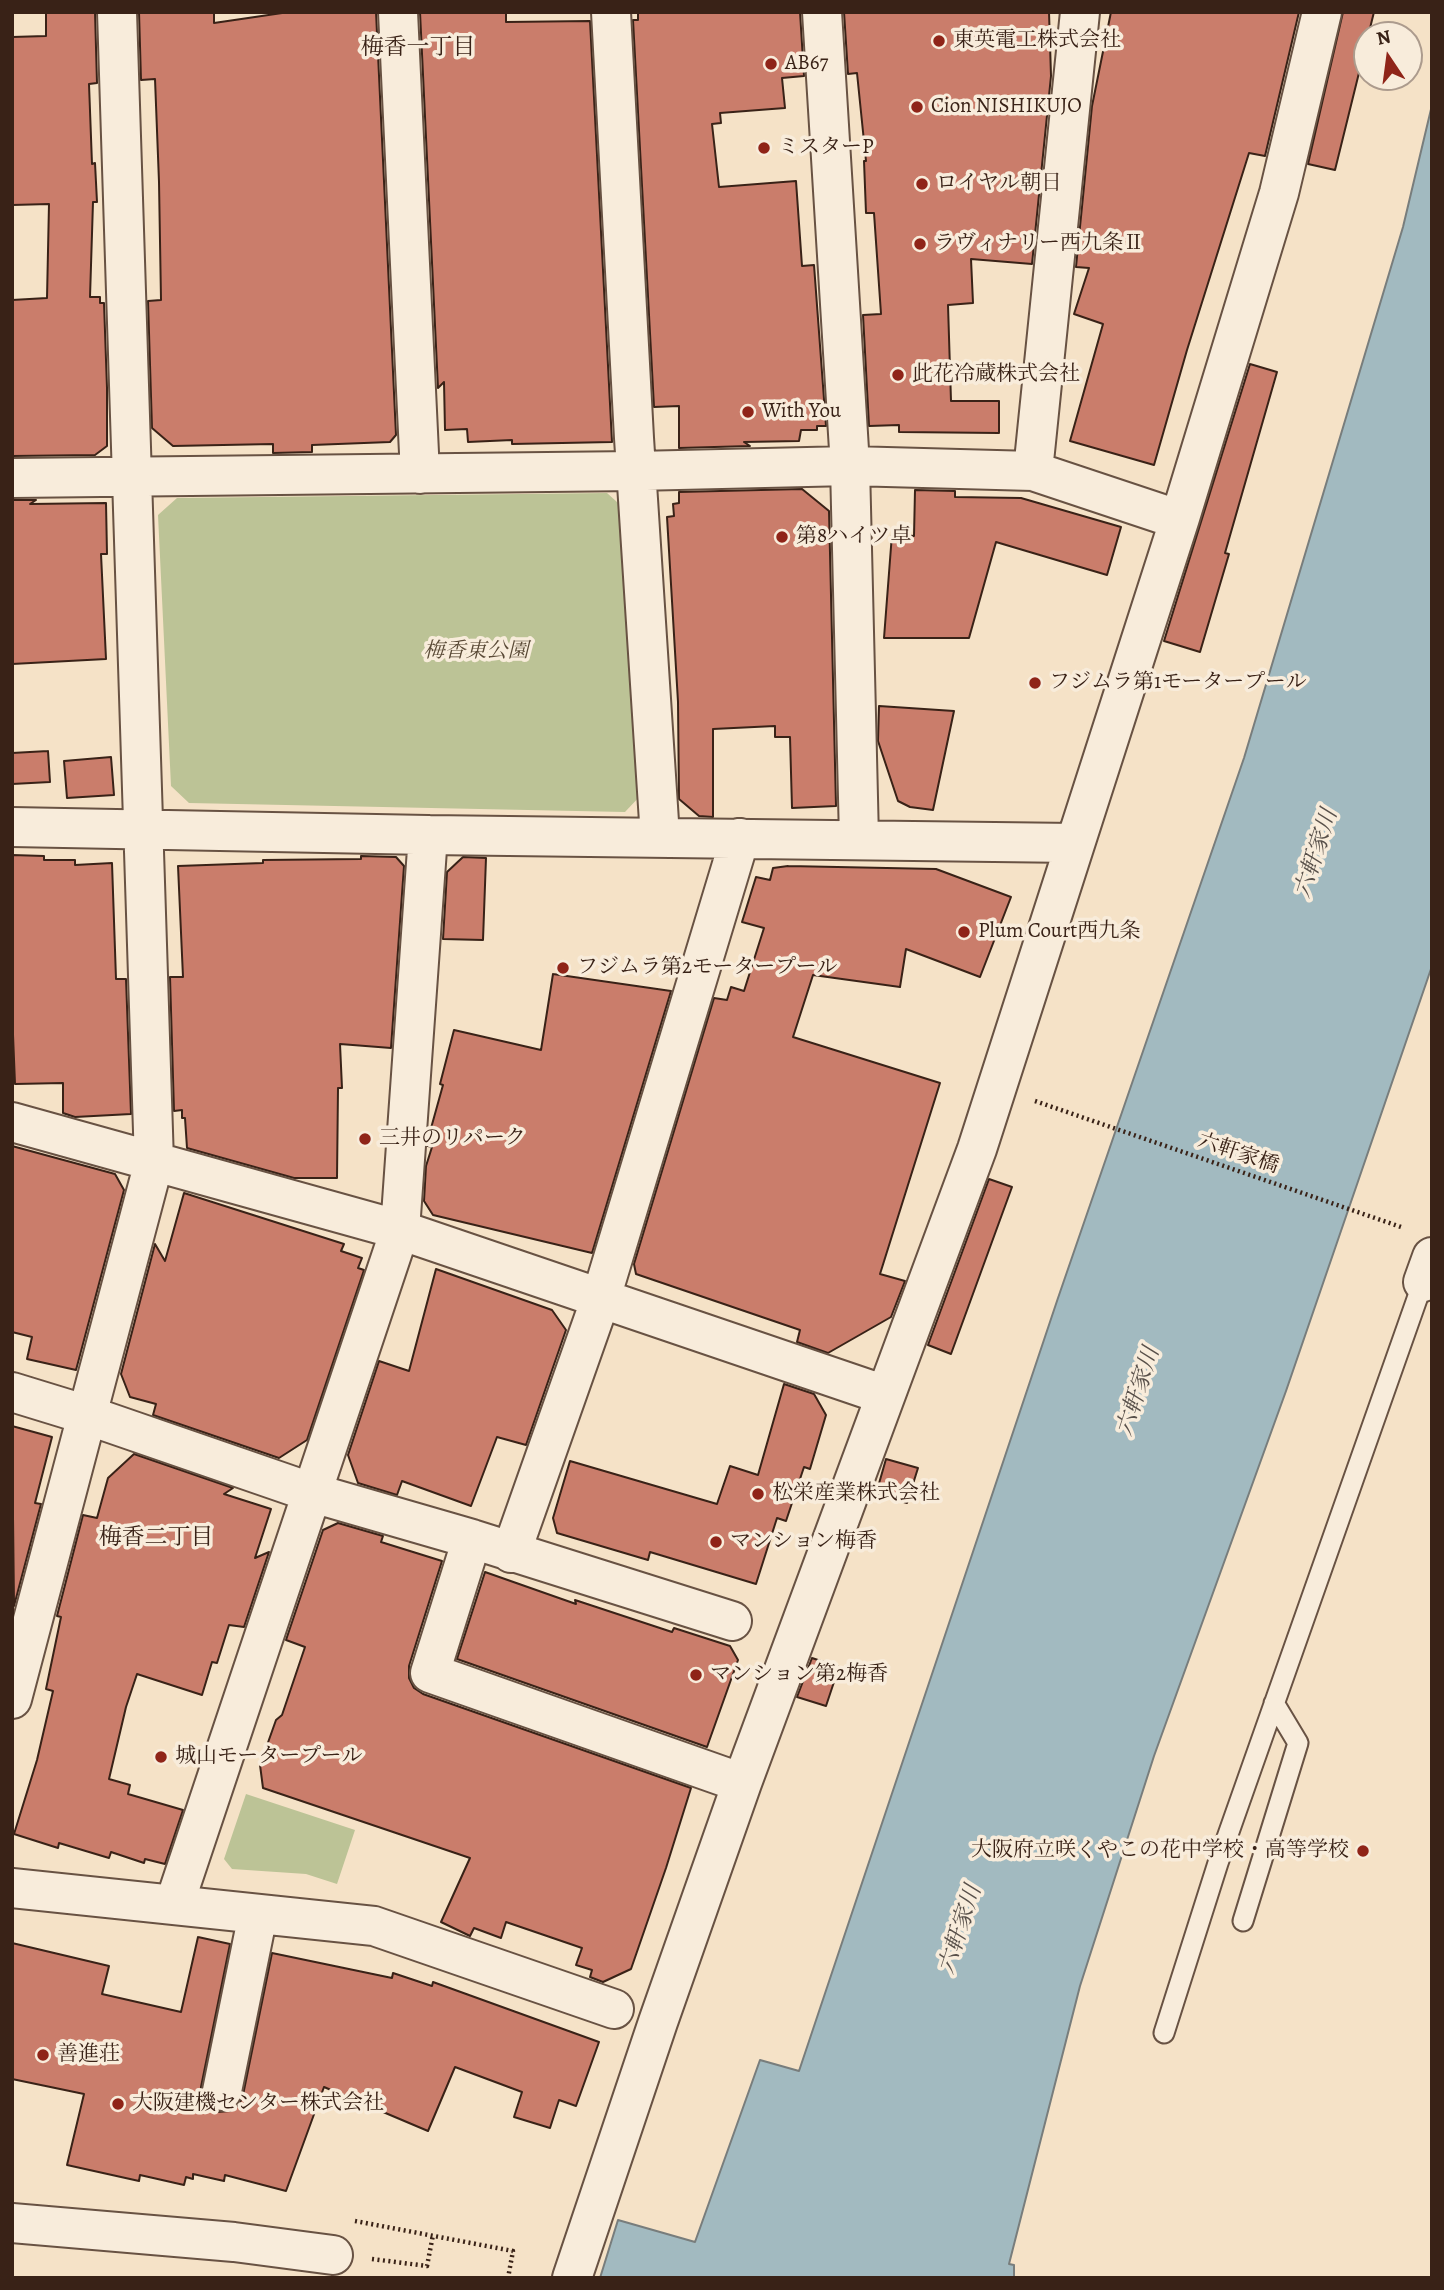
<!DOCTYPE html>
<html>
<head>
<meta charset="utf-8">
<style>
  body { margin:0 }
  #map { position:relative; width:1444px; height:2290px; overflow:hidden; background:#f5e2c7; font-family:Alegreya,serif }
  canvas { display:block }
  .frame { position:absolute; inset:0; border:14px solid #392217; pointer-events:none }
  .north { position:absolute; left:1353px; top:21px; width:70px; height:70px; box-sizing:border-box; background:#f8ecdb; border:2px solid #ac9b8d; border-radius:50%; rotate:347deg; font-size:19px; font-weight:700; line-height:28px; text-align:center; color:#392217 }
  .north::after { content:''; display:block; margin:auto; width:24px; height:32px; background:#8f2418; clip-path:polygon(50% 0,100% 100%,50% 72%,0 100%) }
</style>
</head>
<body>
<div id="map">
<canvas width="1444" height="2290"></canvas>
<div class="frame"></div>
<div class="north">N</div>
</div>
<script>
const context = document.querySelector('canvas').getContext('2d');
context.lineJoin = 'round';
function paint(path, color) { context.fillStyle = color; context.fill(path, 'evenodd'); }
const shape = rows => new Path2D(rows.map(r => 'M' + r).join(''));
function stroke(path, color, width, dash) { context.strokeStyle = color; context.lineWidth = width; context.lineCap = dash ? 'butt' : 'round'; context.setLineDash(dash || []); context.stroke(path); }
function drawText(font, color, halo, rows, align = 'center') {
  context.font = font + ' Alegreya,"Noto Serif JP",serif'; context.lineWidth = 7; context.setLineDash([]); context.textBaseline = 'middle'; context.strokeStyle = halo; context.fillStyle = color; for (const [text, x, y, turn = 0] of rows) {
    context.save(); context.translate(x, y); context.rotate((+turn || 0) * Math.PI / 180); context.textAlign = isNaN(turn) ? turn : align; if (halo) context.strokeText(text, 0, 0); context.fillText(text, 0, 0); context.restore();
  }
}
paint(shape([
  [607,493,627,511,642,794,625,812,189,803,171,786,158,515,177,498],
  [246,1794,355,1830,337,1884,306,1874,232,1869,224,1859]
]), '#bcc396');
const water = shape([
  [1432,105,1432,966,1286,1391,1154,1756,1080,1986,1009,2264,1014,2265,1014,2278,600,2278,618,2220,695,2242,760,2060,799,2071,1058,1298,1244,758,1403,227,1432,105]
]);
paint(water, '#a2bac0');
stroke(water, '#787d7c', 2);
const building = shape([
  [46,12,95,12,97,83,89,84,92,164,95,163,97,202,93,202,90,297,100,297,100,303,104,303,107,388,107,446,95,455,12,456,12,300,47,298,49,204,12,205,12,37,46,36,46,12],
  [139,12,214,12,214,23,289,12,376,12,396,435,390,442,312,445,312,452,273,453,273,444,173,446,152,428,148,301,161,300,159,182,155,79,141,80,139,12],
  [420,12,506,12,506,22,590,21,612,442,512,444,512,440,468,442,467,429,445,430,444,382,438,388,420,12],
  [638,12,800,12,804,76,782,78,785,108,720,113,721,123,712,124,719,187,796,181,802,266,814,265,826,426,817,426,817,430,801,430,799,441,744,442,750,446,679,448,679,406,654,407,633,20,638,20,638,12],
  [844,12,1049,12,1051,76,1032,264,971,259,973,303,948,305,951,401,999,401,999,433,899,432,899,425,869,426,863,315,881,314,874,213,866,213,864,161,866,161,857,73,848,74,844,12],
  [1111,12,1299,12,1265,156,1249,153,1187,350,1154,465,1070,441,1103,324,1074,314,1089,268,1076,267,1092,106,1111,12],
  [1343,12,1374,12,1335,170,1308,164,1343,12],
  [1250,364,1277,372,1225,553,1229,554,1200,652,1164,641,1250,364],
  [802,489,829,511,836,806,792,808,790,737,775,737,775,726,713,729,713,817,699,816,679,799,678,702,667,517,674,516,673,504,679,503,679,492,802,489],
  [915,490,955,491,955,497,1021,498,1121,527,1107,575,996,542,969,638,884,638,892,534,914,536,915,490],
  [12,500,36,500,30,504,106,503,107,554,101,554,106,659,12,664,12,500],
  [879,706,954,711,933,810,910,807,898,801,878,741,879,706],
  [48,751,50,782,12,784,12,753,48,751],
  [111,757,114,795,67,798,64,761,111,757],
  [12,855,44,856,44,860,75,860,75,865,112,863,116,979,126,979,131,1114,75,1117,63,1113,63,1083,15,1084,12,1010,12,855],
  [361,856,396,857,404,866,391,1048,340,1044,342,1088,338,1088,337,1178,294,1178,187,1148,185,1118,182,1118,182,1110,174,1111,170,977,183,977,178,866,263,863,263,860,361,859,361,856],
  [463,857,486,858,483,940,443,939,447,872,463,857],
  [788,866,936,869,1011,897,980,977,906,949,900,987,813,975,793,1037,940,1083,880,1274,905,1281,891,1317,828,1353,797,1342,800,1330,636,1274,634,1264,714,998,727,1000,731,987,744,991,764,928,742,922,756,877,770,880,773,868,788,866],
  [553,974,671,991,592,1253,433,1215,424,1201,426,1166,432,1147,428,1146,428,1139,443,1085,440,1084,454,1030,541,1050,553,974],
  [12,1146,115,1174,124,1190,76,1370,27,1359,32,1337,12,1332,12,1146],
  [989,1179,1012,1187,951,1354,928,1345,989,1179],
  [184,1193,344,1244,341,1251,362,1258,358,1268,364,1270,307,1440,279,1458,153,1415,156,1404,130,1397,121,1374,155,1244,165,1261,184,1193],
  [436,1269,552,1310,566,1330,526,1445,497,1437,471,1506,402,1481,397,1495,358,1483,348,1455,379,1361,409,1371,436,1269],
  [784,1384,814,1394,826,1415,810,1469,804,1467,786,1521,777,1518,756,1584,650,1552,648,1560,557,1533,553,1518,570,1461,717,1504,730,1466,758,1475,784,1384],
  [12,1426,52,1437,35,1503,41,1504,14,1606,12,1426],
  [134,1454,233,1488,224,1494,271,1509,255,1558,269,1552,244,1627,229,1625,217,1663,212,1662,202,1695,137,1674,126,1707,109,1779,130,1785,128,1794,183,1810,165,1864,145,1859,144,1863,111,1852,109,1858,59,1843,58,1848,14,1834,37,1760,53,1691,46,1689,61,1617,57,1616,83,1515,97,1518,108,1478,134,1454],
  [886,1459,918,1468,907,1503,876,1494,886,1459],
  [338,1523,383,1536,381,1542,442,1561,409,1666,409,1678,414,1688,423,1694,691,1788,666,1868,631,1969,603,1982,590,1977,592,1970,576,1965,582,1948,506,1922,501,1938,474,1928,470,1936,441,1922,470,1858,263,1788,260,1765,276,1720,282,1715,305,1647,286,1640,323,1530,338,1523],
  [485,1572,576,1604,575,1600,672,1632,674,1628,730,1646,738,1660,707,1747,457,1659,485,1572],
  [812,1658,839,1667,826,1706,797,1697,812,1658],
  [198,1937,230,1944,201,2087,201,2097,207,2107,217,2112,230,2111,239,2105,243,2095,272,1953,392,1978,393,1973,432,1986,433,1982,599,2042,576,2106,559,2100,550,2128,514,2117,522,2092,455,2067,428,2131,324,2087,286,2191,225,2175,224,2181,193,2174,193,2179,186,2177,184,2185,140,2175,139,2181,67,2165,84,2094,12,2079,12,1943,109,1966,102,1994,181,2012,198,1937]
]);
paint(building, '#ca7d6b');
stroke(building, '#392217', 2);
const service = shape([
  [1243,1921,1298,1743,1274,1703],
  [1164,2033,1218,1863,1423,1282]
]);
const minor = shape([
  [398,12,420,474],
  [611,12,634,438,660,837],
  [822,12,850,466,859,839],
  [1033,471,1080,12],
  [12,478,636,471,850,466,1033,471,1162,514,1180,518],
  [12,827,428,835,1075,843],
  [12,1122,400,1230,885,1395],
  [1423,1282,1432,1257],
  [12,1392,87,1415,313,1493,472,1539,732,1621],
  [472,1539,430,1673,742,1783],
  [511,1553,601,1298,740,838],
  [12,1699,154,1162,117,12],
  [12,1888,374,1926,614,2009],
  [174,1905,400,1230,428,835],
  [222,2091,258,1914],
  [12,2223,234,2242,333,2255],
  [572,2278,658,2022,742,1783,977,1149,1180,518,1279,193,1322,12]
]);
stroke(service, '#685243', 23);
stroke(minor, '#685243', 42);
stroke(shape([
  [1035,1101,1404,1228],
  [355,2221,513,2251,508,2278],
  [372,2259,427,2266,433,2235]
]), '#392217', 4.5, [2, 3.5]);
stroke(service, '#f8ecdb', 19);
stroke(minor, '#f8ecdb', 38);
for (const [x, y, r, color] of [
  [939,41,7,"#8f2418"],
  [771,64,7,"#8f2418"],
  [917,107,7,"#8f2418"],
  [764,148,7,"#8f2418"],
  [922,184,7,"#8f2418"],
  [920,244,7,"#8f2418"],
  [898,375,7,"#8f2418"],
  [748,412,7,"#8f2418"],
  [782,537,7,"#8f2418"],
  [1035,683,7,"#8f2418"],
  [964,932,7,"#8f2418"],
  [563,968,7,"#8f2418"],
  [365,1139,7,"#8f2418"],
  [758,1494,7,"#8f2418"],
  [716,1542,7,"#8f2418"],
  [696,1675,7,"#8f2418"],
  [161,1757,7,"#8f2418"],
  [1363,1851,7,"#8f2418"],
  [43,2055,7,"#8f2418"],
  [118,2104,7,"#8f2418"]
]) { const dot = new Path2D(); dot.arc(x, y, r, 0, 2 * Math.PI); context.fillStyle = color; context.fill(dot); stroke(dot, '#f8ecdb', 2.5); }
drawText('21px', '#392217', '#f8ecdb', [
  ["東英電工株式会社",953,41],
  ["AB67",785,64],
  ["Cion NISHIKUJO",931,107],
  ["ミスターP",778,148],
  ["ロイヤル朝日",936,184],
  ["ラヴィナリー西九条Ⅱ",934,244],
  ["此花冷蔵株式会社",912,375],
  ["With You",762,412],
  ["第8ハイツ卓",796,537],
  ["フジムラ第1モータープール",1049,683],
  ["Plum Court西九条",978,932],
  ["フジムラ第2モータープール",577,968],
  ["三井のリパーク",379,1139],
  ["松栄産業株式会社",772,1494],
  ["マンション梅香",730,1542],
  ["マンション第2梅香",710,1675],
  ["城山モータープール",175,1757],
  ["大阪府立咲くやこの花中学校・高等学校",1349,1851,"right"],
  ["善進荘",57,2055],
  ["大阪建機センター株式会社",132,2104]
], 'left');
drawText('italic 21px', '#5a4a37', '#f8ecdb', [
  ["梅香東公園",476,652]
]);
drawText('21px', '#392217', '#f8ecdb', [
  ["六軒家橋",1238,1154,19]
]);
drawText('23px', '#392217', '#f8ecdb', [
  ["梅香一丁目",418,48],
  ["梅香二丁目",156,1538]
]);
drawText('italic 23px', '#58504a', '#f8ecdb', [
  ["六軒家川",1317,854,-72],
  ["六軒家川",1139,1392,-72],
  ["六軒家川",961,1930,-72]
]);
</script>
</body>
</html>
